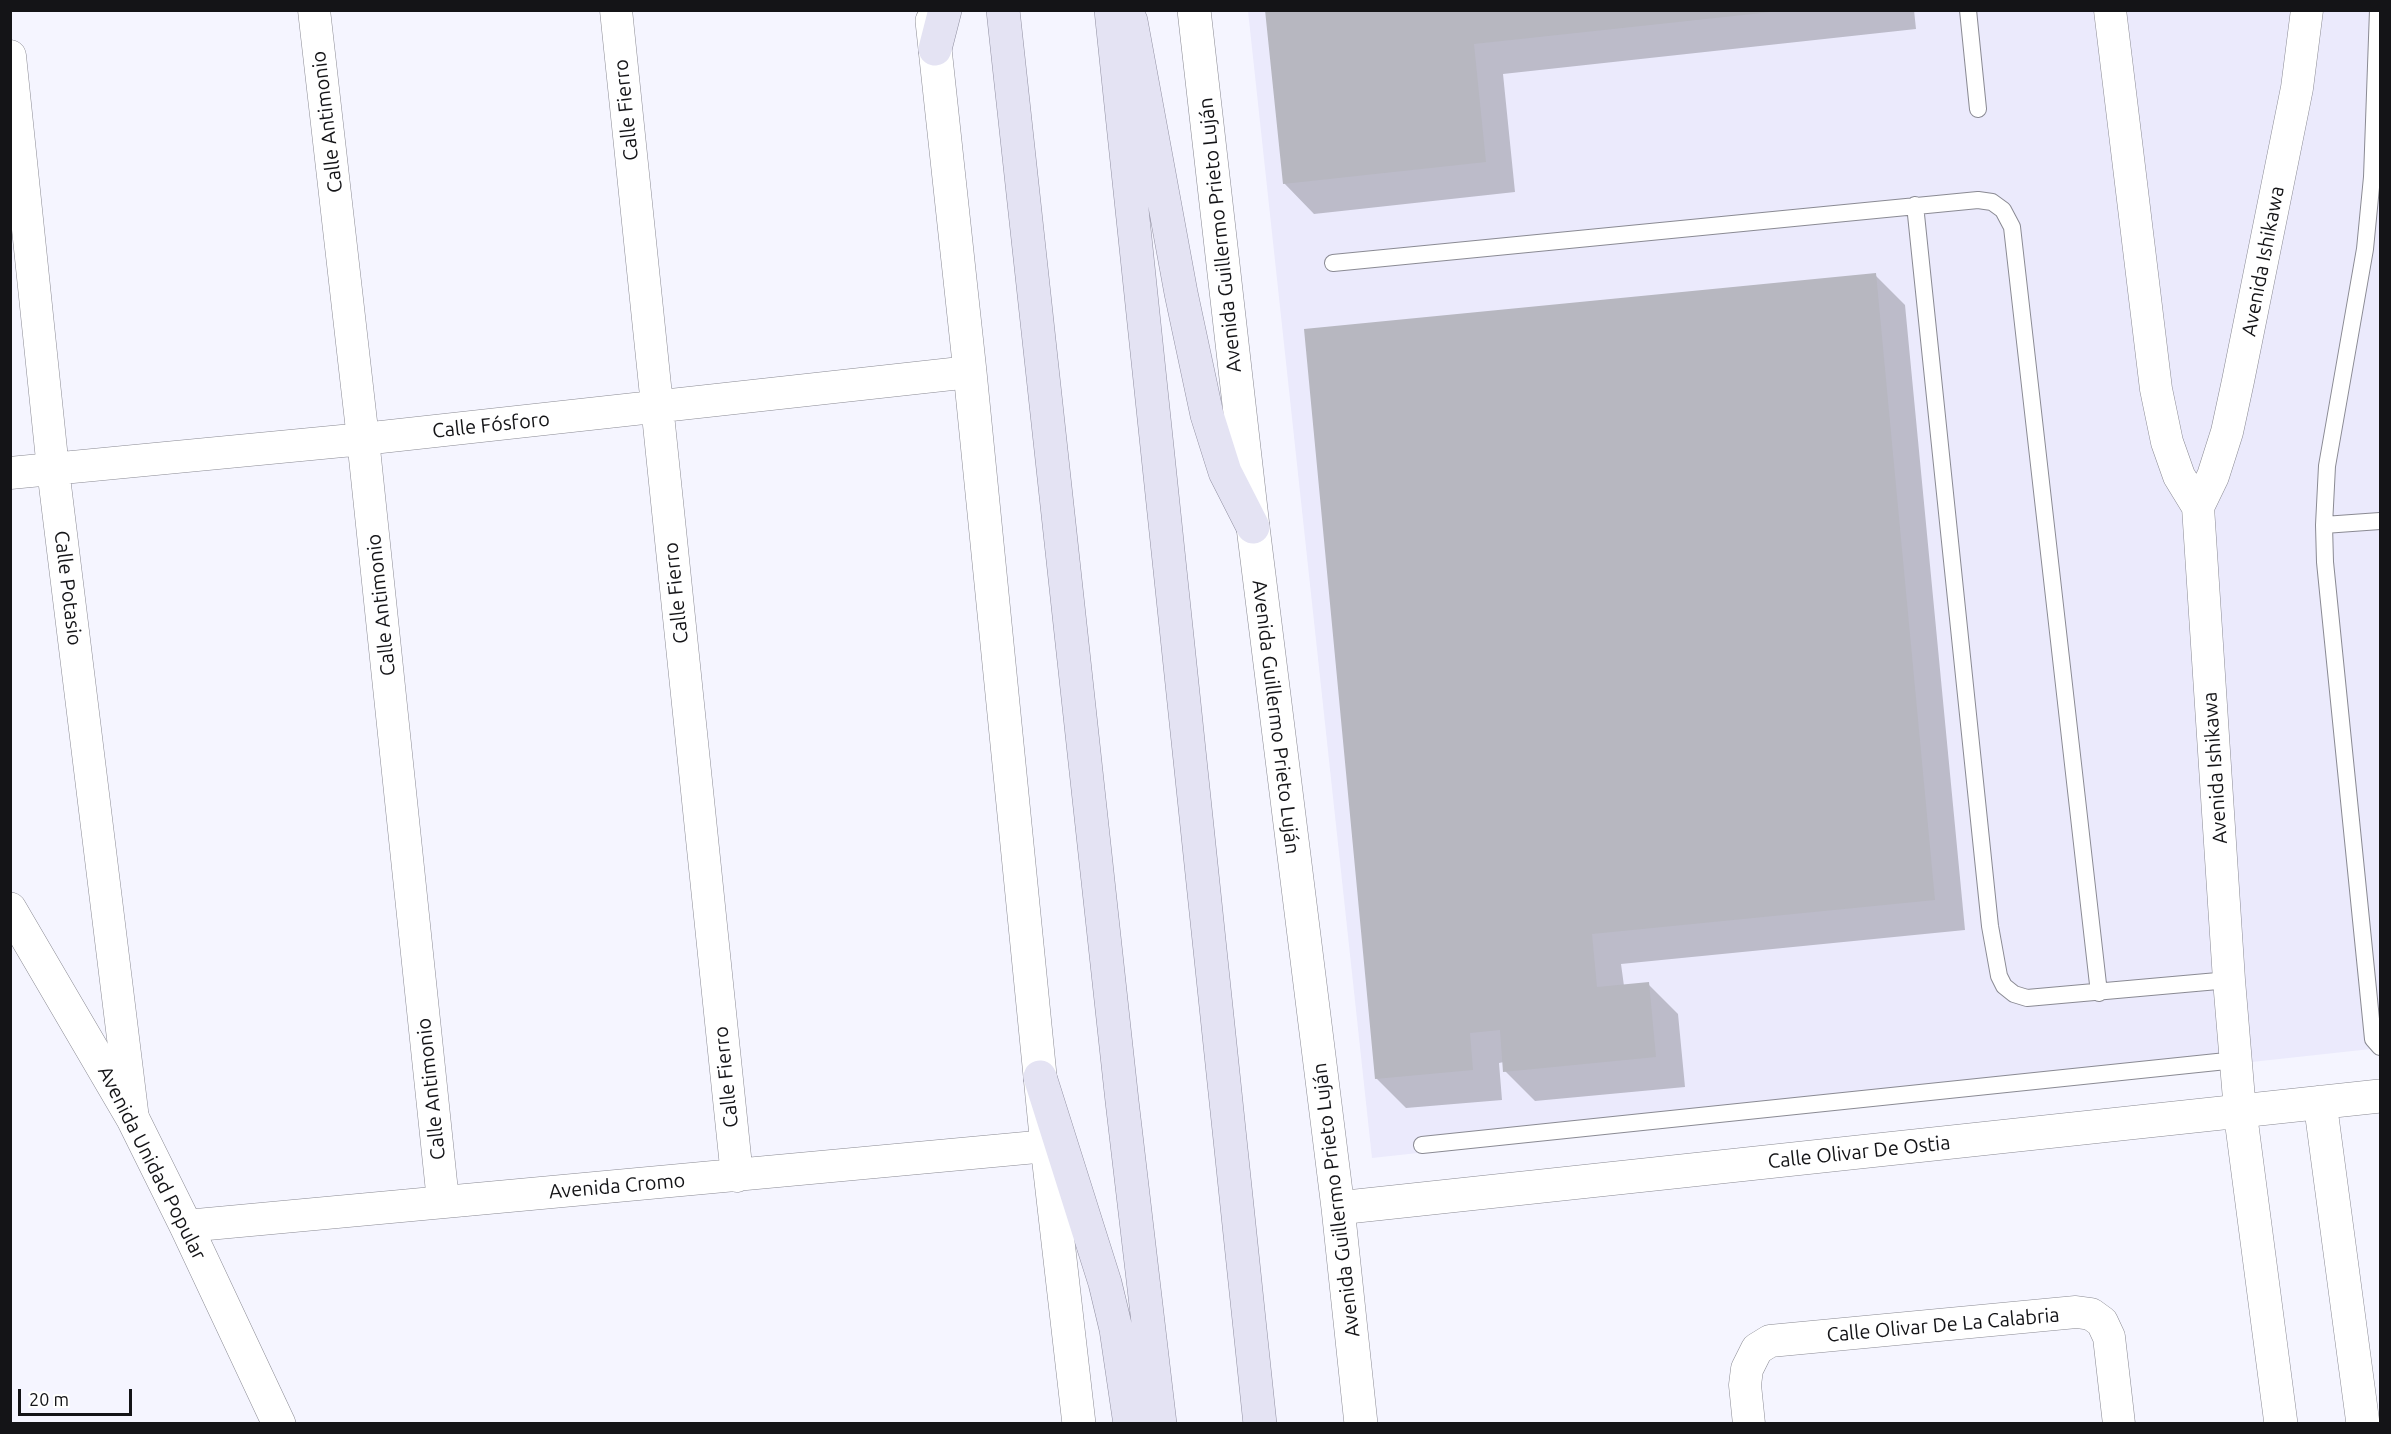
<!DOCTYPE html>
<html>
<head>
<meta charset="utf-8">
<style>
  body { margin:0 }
  #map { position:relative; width:2391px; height:1434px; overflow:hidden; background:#f5f5ff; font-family:Ubuntu,sans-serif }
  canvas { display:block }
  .frame { position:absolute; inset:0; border:12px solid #141417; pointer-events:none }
  .scale { position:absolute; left:18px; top:1389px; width:114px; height:27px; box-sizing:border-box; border:3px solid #141417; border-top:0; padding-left:8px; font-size:18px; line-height:21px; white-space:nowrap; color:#141417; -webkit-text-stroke:4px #fff; paint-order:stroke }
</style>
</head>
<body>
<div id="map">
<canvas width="2391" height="1434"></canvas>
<div class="frame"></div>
<div class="scale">20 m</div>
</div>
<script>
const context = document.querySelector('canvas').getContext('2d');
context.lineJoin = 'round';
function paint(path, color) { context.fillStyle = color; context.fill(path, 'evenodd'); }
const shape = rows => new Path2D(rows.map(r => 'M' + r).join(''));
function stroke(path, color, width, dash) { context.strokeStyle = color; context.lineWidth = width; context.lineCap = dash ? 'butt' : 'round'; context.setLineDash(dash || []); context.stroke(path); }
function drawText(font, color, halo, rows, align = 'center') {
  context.font = font + ' Ubuntu,sans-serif'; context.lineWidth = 4.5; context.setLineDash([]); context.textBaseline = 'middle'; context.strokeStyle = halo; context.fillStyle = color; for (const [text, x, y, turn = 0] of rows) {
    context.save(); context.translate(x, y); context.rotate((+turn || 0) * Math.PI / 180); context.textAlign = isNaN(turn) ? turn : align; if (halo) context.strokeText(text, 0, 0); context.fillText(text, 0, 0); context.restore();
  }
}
paint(shape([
  [1248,11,2380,11,2380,1048,1372,1158]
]), '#ebeafc');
paint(shape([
  [1266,10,1914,10,1916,29,1503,74,1515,192,1314,214,1284,183],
  [1875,275,1905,305,1965,930,1621,964,1624,986,1648,984,1678,1014,1685,1087,1535,1101,1505,1071,1504,1062,1499,1063,1502,1100,1406,1108,1376,1078]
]), '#0003');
paint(shape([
  [1265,10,1771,10,1771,12,1474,44,1486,162,1283,184],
  [1876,273,1935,900,1592,934,1597,987,1649,982,1656,1057,1503,1072,1500,1030,1470,1033,1473,1070,1375,1079,1304,329]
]), '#b7b7c0');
const service = shape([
  [1968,10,1978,109],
  [2378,10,2372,177,2365,249,2327,466,2324,525,2325,562,2373,1039,2380,1047],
  [1915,205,1990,926,1999,976,2004,986,2014,994,2027,998,2229,980],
  [1333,263,1978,200,1992,202,2003,210,2012,227,2099,993],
  [2324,525,2380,521],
  [1422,1145,2236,1060]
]);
const minor = shape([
  [314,10,363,439,443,1201],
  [616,10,737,1176],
  [2110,10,2156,389,2167,442,2179,476,2198,507,2213,476,2227,432,2238,381,2297,88,2307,10],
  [10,56,53,469,133,1119],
  [10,473,363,439,970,372],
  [2198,507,2229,980,2240,1111],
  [186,1226,1047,1146],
  [1749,1424,1745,1385,1747,1369,1757,1349,1770,1341,2076,1312,2091,1314,2102,1322,2109,1337,2119,1424]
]);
const tertiary = shape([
  [1194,10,1253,527,1338,1208,1361,1424],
  [932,21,970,372,1047,1146,1079,1424],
  [10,909,133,1119,186,1226,279,1424],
  [2320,1102,2363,1424],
  [2240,1111,2281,1424],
  [1338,1208,2380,1096]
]);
const primary = shape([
  [1003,10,1122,1101,1160,1424],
  [1111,10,1260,1424],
  [1131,21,1181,293,1207,415,1225,472,1253,527],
  [935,49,945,10],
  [1040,1077,1105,1283,1116,1329,1130,1424]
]);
stroke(service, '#8a8a93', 18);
stroke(minor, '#8a8a93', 33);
stroke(tertiary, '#8a8a93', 34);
stroke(primary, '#908fa1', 34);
stroke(service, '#fff', 16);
stroke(minor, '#fff', 32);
stroke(tertiary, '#fff', 33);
stroke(primary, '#e4e3f3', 33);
drawText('20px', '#141417', '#fff', [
  ["Calle Fierro",626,110,-96],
  ["Calle Antimonio",327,122,-97],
  ["Avenida Guillermo Prieto Luján",1220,235,-96],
  ["Avenida Ishikawa",2263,261,-79],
  ["Calle Fósforo",491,425,-6],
  ["Calle Potasio",68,588,83],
  ["Calle Fierro",676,593,-96],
  ["Calle Antimonio",381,605,-96],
  ["Avenida Guillermo Prieto Luján",1276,717,83],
  ["Avenida Ishikawa",2215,768,-94],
  ["Calle Fierro",726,1077,-96],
  ["Calle Antimonio",431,1089,-96],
  ["Calle Olivar De Ostia",1859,1152,-6],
  ["Avenida Unidad Popular",152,1163,63],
  ["Avenida Cromo",617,1186,-5],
  ["Avenida Guillermo Prieto Luján",1336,1200,-97],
  ["Calle Olivar De La Calabria",1943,1325,-5]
]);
</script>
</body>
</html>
